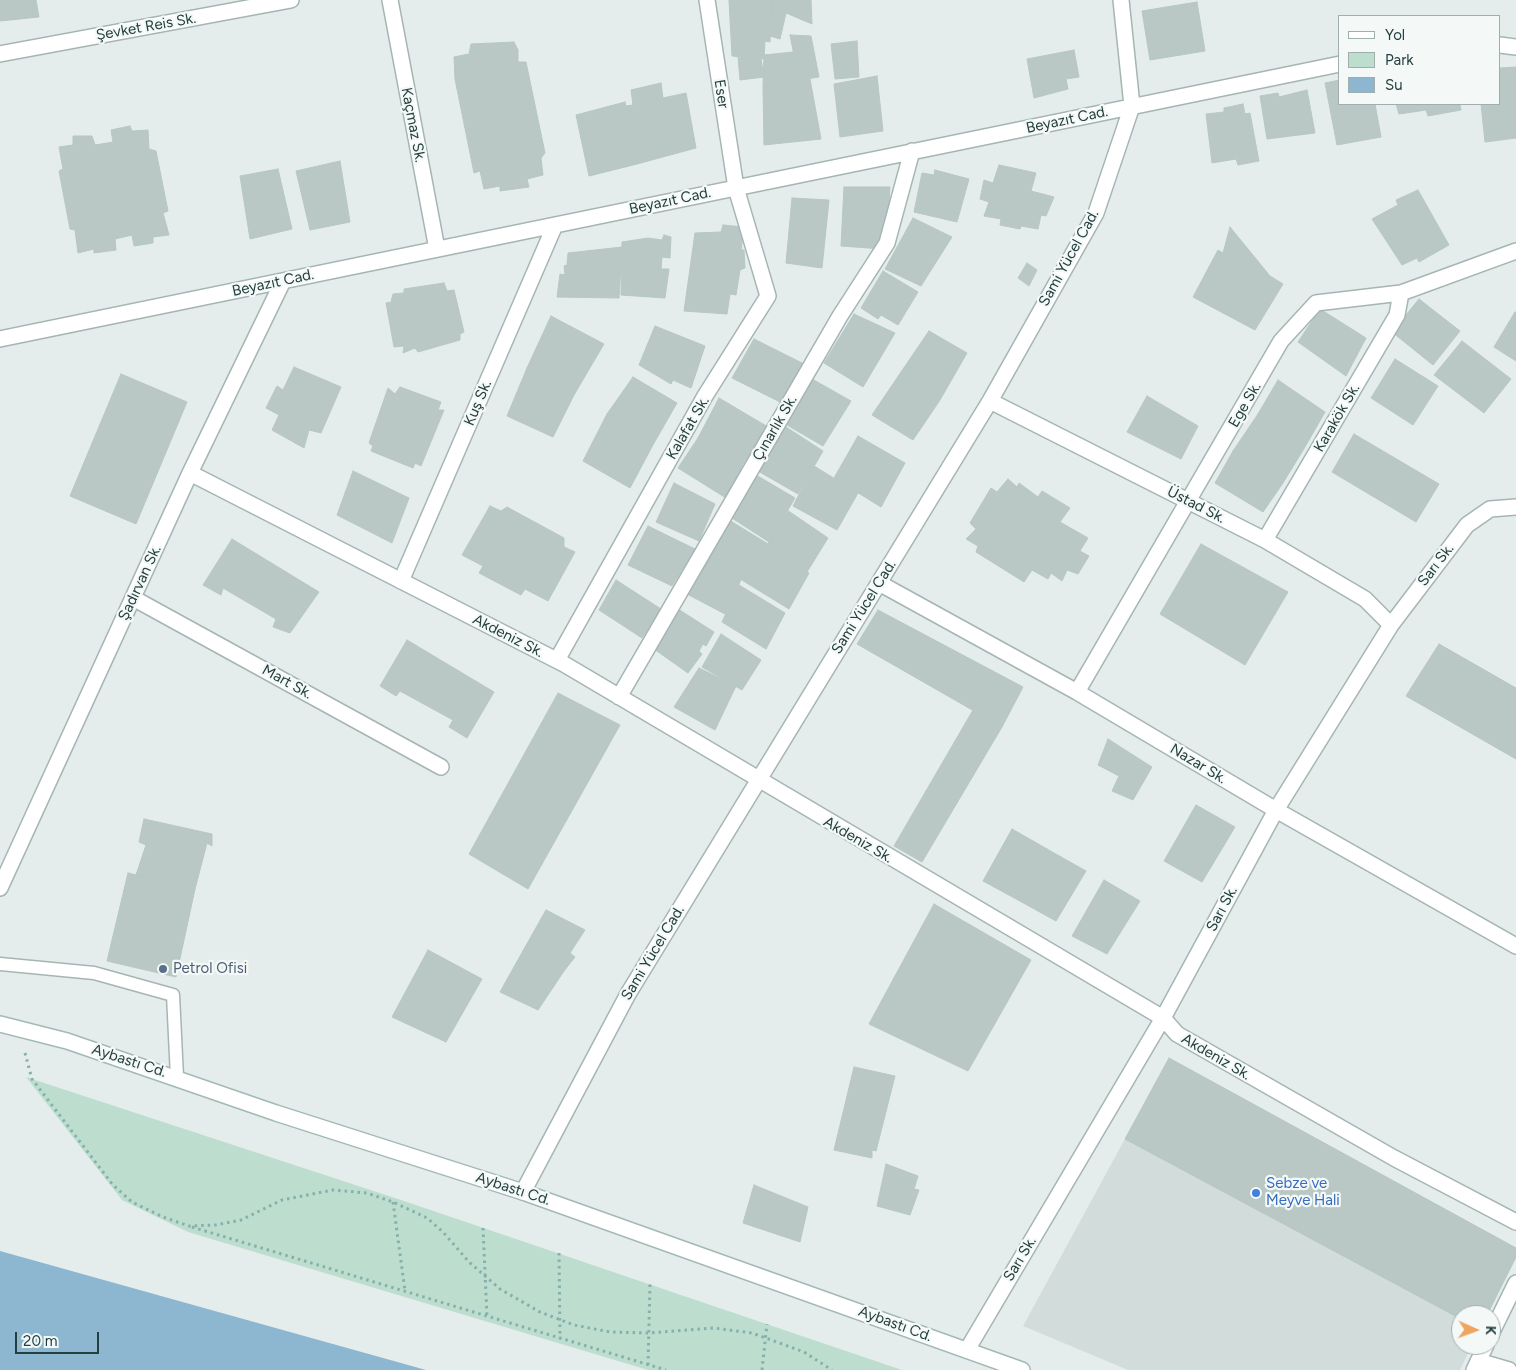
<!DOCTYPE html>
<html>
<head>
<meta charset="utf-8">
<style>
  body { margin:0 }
  #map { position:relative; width:1516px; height:1370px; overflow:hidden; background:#e4edeb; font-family:Figtree,sans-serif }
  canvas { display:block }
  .legend { position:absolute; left:1338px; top:15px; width:162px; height:90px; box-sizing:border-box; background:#f4f9f8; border:1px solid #a0afae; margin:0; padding:6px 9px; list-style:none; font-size:15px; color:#233f3e }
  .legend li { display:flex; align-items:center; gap:10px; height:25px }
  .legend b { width:25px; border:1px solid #a0afae }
  .north { position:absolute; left:1451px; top:1305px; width:50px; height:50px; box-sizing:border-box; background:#f4f9f8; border:1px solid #a0afae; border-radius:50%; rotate:92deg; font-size:14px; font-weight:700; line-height:20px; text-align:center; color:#233f3e }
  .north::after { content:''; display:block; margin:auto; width:18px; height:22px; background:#f0a55f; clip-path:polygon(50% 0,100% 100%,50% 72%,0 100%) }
  .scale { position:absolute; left:15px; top:1332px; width:84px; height:22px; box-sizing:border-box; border:2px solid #233f3e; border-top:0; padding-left:6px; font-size:15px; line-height:18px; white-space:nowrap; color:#233f3e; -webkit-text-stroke:4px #f4f9f8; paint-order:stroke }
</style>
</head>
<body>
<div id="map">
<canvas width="1516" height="1370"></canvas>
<ul class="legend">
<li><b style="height:6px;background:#fff"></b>Yol</li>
<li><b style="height:14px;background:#bddece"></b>Park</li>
<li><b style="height:14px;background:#8db6d1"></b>Su</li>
</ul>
<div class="north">K</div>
<div class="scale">20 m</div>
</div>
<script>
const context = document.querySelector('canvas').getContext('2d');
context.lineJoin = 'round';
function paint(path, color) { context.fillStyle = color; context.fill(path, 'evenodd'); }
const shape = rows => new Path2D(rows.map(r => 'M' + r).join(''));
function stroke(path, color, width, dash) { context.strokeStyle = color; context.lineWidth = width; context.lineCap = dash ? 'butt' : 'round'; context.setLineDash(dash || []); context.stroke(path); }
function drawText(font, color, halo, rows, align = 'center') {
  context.font = font + ' Figtree,sans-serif'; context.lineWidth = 4.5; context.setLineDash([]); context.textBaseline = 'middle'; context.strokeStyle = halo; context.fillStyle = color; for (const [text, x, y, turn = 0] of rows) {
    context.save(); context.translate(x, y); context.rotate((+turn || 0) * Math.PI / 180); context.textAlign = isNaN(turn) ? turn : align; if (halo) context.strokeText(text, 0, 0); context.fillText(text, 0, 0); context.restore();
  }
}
paint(shape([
  [1169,1058,1516,1248,1516,1257,1487,1315,1461,1315,1461,1345,1472,1345,1460,1370,1128,1370,1023,1326]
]), '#d2dddb');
paint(shape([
  [26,1077,401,1200,902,1370,648,1370,188,1232,122,1200]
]), '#bddece');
paint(shape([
  [0,1251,426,1370,0,1370]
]), '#8db6d1');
const building = shape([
  [0,0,36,0,39,17,0,21,0,0],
  [729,0,772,0,770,42,765,41,764,59,732,56,729,0],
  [772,0,811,0,812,24,786,13,780,39,770,36,772,0],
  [1197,2,1205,51,1150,60,1142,11,1197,2],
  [790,35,811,36,819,77,799,80,790,35],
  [857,41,859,77,835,79,831,44,857,41],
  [514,42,518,50,518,62,526,62,545,153,541,158,543,175,527,179,529,187,500,191,500,186,484,189,480,171,474,173,455,79,454,57,469,54,471,44,514,42],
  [1074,50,1079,77,1066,79,1068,89,1034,98,1027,59,1074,50],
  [793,52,799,80,763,86,764,55,793,52],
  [738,57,761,59,764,77,740,80,738,57],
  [1516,67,1516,138,1485,142,1481,104,1500,104,1500,68,1516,67],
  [877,76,883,131,840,137,834,84,877,76],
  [810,79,821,139,764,145,763,86,810,79],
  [1340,80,1340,104,1375,104,1381,137,1337,145,1325,83,1340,80],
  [661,83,663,98,686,93,696,148,637,164,625,106,633,105,631,90,661,83],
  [1307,90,1315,133,1267,139,1260,96,1278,93,1279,97,1307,90],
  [625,102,637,164,589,176,576,115,625,102],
  [1243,104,1245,114,1250,113,1259,161,1238,165,1236,159,1212,163,1206,114,1224,112,1224,108,1243,104],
  [1396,104,1460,104,1461,110,1428,116,1426,110,1399,114,1396,104],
  [130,126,132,131,148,130,149,149,156,151,168,211,163,213,169,235,153,237,153,243,134,246,132,235,115,239,116,250,94,253,94,249,78,253,75,230,70,229,59,171,63,169,59,147,73,145,73,136,92,136,95,145,113,142,111,130,130,126],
  [340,161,350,222,310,230,296,171,340,161],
  [999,165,1036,173,1031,191,1054,197,1046,216,1041,215,1038,229,1021,226,1020,229,1000,225,1001,219,984,216,989,202,980,199,984,180,993,183,999,165],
  [278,169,292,229,250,239,240,176,278,169],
  [935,170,969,179,957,222,914,212,922,173,934,175,935,170],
  [844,187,890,187,887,230,882,231,882,249,841,246,844,187],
  [1418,190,1449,245,1419,262,1417,258,1402,265,1372,219,1398,205,1396,200,1418,190],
  [792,198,829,200,822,268,786,263,792,198],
  [913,218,952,237,921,286,885,269,913,218],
  [723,225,744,227,741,250,744,250,745,268,740,270,736,295,730,294,727,314,684,311,695,233,721,232,723,225],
  [1230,227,1270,276,1283,284,1255,330,1193,297,1218,250,1223,253,1230,227],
  [664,235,671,237,670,258,662,257,661,269,669,269,665,298,621,295,622,242,648,238,662,240,664,235],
  [622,247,619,298,557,297,560,274,565,275,564,266,567,265,568,253,622,247],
  [1027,263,1037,270,1029,286,1018,278,1027,263],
  [883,271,918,292,898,325,881,315,878,319,861,308,883,271],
  [444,283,447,291,454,290,464,332,460,334,460,340,418,352,415,348,403,353,404,346,394,347,386,303,391,302,393,294,404,293,404,289,444,283],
  [1419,299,1460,331,1433,365,1392,332,1419,299],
  [1320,309,1366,338,1346,376,1298,342,1320,309],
  [1515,312,1516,313,1516,361,1494,347,1515,312],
  [854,314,895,333,863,387,824,363,854,314],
  [551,316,604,344,574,395,527,368,551,316],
  [655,326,705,346,691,388,673,380,671,384,639,365,655,326],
  [929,331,967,353,940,400,901,372,929,331],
  [754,339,804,364,782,403,732,378,754,339],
  [1462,341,1511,379,1484,413,1434,375,1462,341],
  [1395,359,1438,386,1413,425,1371,398,1395,359],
  [294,367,341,387,321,433,309,430,304,448,272,430,279,415,266,408,277,386,283,390,294,367],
  [527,368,574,395,553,437,507,416,527,368],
  [901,372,940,400,913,440,872,415,901,372],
  [121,374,187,402,136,524,70,496,121,374],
  [633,377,677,403,654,443,607,414,633,377],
  [812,379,851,401,823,446,787,425,812,379],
  [1278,380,1325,412,1305,447,1258,414,1278,380],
  [400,387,441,402,438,410,444,410,421,466,415,463,413,468,371,451,373,446,369,443,388,388,395,394,400,387],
  [1147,396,1198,426,1181,459,1127,432,1147,396],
  [719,398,768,427,743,464,698,438,719,398],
  [607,414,654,443,630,488,583,461,607,414],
  [1258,414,1305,447,1283,483,1233,451,1258,414],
  [786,427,823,451,798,494,758,471,786,427],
  [1354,434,1439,484,1416,522,1332,472,1354,434],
  [858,436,905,463,881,507,834,478,858,436],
  [698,438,743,464,726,498,678,468,698,438],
  [1233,451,1283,483,1263,512,1215,483,1233,451],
  [814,466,858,493,837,530,793,506,814,466],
  [353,471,409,498,392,543,337,515,353,471],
  [756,475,795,498,769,542,732,518,756,475],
  [1008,479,1017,487,1019,483,1038,497,1042,491,1070,508,1060,522,1088,538,1080,551,1089,556,1078,574,1067,570,1062,581,1051,573,1048,579,1032,570,1024,582,976,552,978,546,966,539,976,529,970,523,991,488,997,492,1008,479],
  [674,483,715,504,699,541,656,522,674,483],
  [490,506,501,511,507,507,564,538,564,547,575,552,548,601,525,589,521,595,479,573,483,566,462,555,490,506],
  [787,510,828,538,807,572,768,544,787,510],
  [729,520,768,544,745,582,708,558,729,520],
  [648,526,695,549,672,586,628,565,648,526],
  [232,539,319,592,290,633,273,627,276,619,223,588,221,595,203,585,232,539],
  [768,544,809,573,789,609,745,582,768,544],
  [1201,544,1288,592,1245,665,1160,614,1201,544],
  [708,558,741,580,725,614,687,594,708,558],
  [616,580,661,609,642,638,599,610,616,580],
  [739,585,785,613,766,649,722,622,739,585],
  [678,609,714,632,706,646,703,644,699,651,702,654,688,673,654,649,678,609],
  [878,610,1023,687,1002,727,857,644,878,610],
  [721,634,761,660,742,690,702,667,721,634],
  [407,640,494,692,467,738,449,727,453,720,400,691,396,696,380,686,407,640],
  [1439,644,1516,688,1516,759,1406,696,1439,644],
  [699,668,736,686,715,730,674,707,699,668],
  [558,693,620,725,528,889,469,854,558,693],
  [973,710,1002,727,922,862,894,846,973,710],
  [1108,739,1152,767,1133,800,1112,791,1119,776,1098,765,1108,739],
  [1196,805,1235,827,1202,882,1164,861,1196,805],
  [144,819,212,834,212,846,207,843,195,889,136,875,146,845,139,842,144,819],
  [1012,829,1047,849,1018,900,983,881,1012,829],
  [1047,849,1086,871,1056,921,1018,900,1047,849],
  [128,873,195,889,176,977,107,961,128,873],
  [1104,880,1140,901,1107,954,1072,936,1104,880],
  [934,904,1031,960,968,1071,869,1024,934,904],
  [546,910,585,930,570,953,575,957,564,971,524,949,546,910],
  [524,949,564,971,538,1010,500,992,524,949],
  [428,950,482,979,446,1042,392,1017,428,950],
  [1169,1058,1516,1248,1516,1257,1487,1315,1461,1315,1461,1319,1125,1139,1169,1058],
  [854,1067,895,1076,876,1151,872,1150,872,1158,834,1150,854,1067],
  [886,1164,918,1176,914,1189,919,1190,910,1215,877,1206,886,1164],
  [754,1185,808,1207,800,1242,743,1223,754,1185]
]);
paint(building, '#b9c8c5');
stroke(building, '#b6c7c4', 1);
const lane = shape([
  [0,964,94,973,173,995,177,1077]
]);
const street = shape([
  [390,0,437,249],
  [1500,45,1516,47],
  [0,54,291,0],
  [0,339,1340,64],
  [990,401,1265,540,1365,599,1391,625],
  [190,473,564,664,1163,1018,1177,1034,1394,1158,1516,1222],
  [1265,540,1397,315,1401,293],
  [401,581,555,225],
  [879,583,1077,692,1276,810,1516,946],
  [133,598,441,767],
  [557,660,705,396,768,296,736,188,707,0],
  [1077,692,1281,341,1316,303,1401,293,1516,251],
  [619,697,840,316,887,243,912,151],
  [0,888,190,473,283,281],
  [523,1192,628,994,990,401,1096,213,1132,106,1121,0],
  [1491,1334,1516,1283],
  [967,1350,1163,1018,1276,810,1391,625,1467,525,1490,509,1516,507],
  [1478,1361,1509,1370],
  [1474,1370,1486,1345]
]);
const secondary = shape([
  [0,1024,67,1041,276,1113,523,1192,1022,1370]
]);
stroke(lane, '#a6b5b4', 15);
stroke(street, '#a6b5b4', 18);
stroke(secondary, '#a2b9b6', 18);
stroke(shape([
  [25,1053,32,1079,113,1185,132,1202,163,1217,189,1226,216,1225,241,1220,282,1200,333,1190,367,1193,393,1202,427,1218,443,1232,469,1262,500,1289,540,1312,574,1325,610,1332,648,1333,714,1328,752,1333,804,1352,832,1370],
  [393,1202,405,1291],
  [192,1227,666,1370],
  [483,1228,487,1317],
  [559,1253,560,1339],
  [648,1365,650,1284],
  [762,1370,767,1324]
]), '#85b0ad', 3, [2.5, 4]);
stroke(lane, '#fff', 12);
stroke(street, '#fff', 15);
stroke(secondary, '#fff', 15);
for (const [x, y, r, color] of [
  [163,969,5,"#5c6f8a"],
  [1256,1193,5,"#3f7fe0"]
]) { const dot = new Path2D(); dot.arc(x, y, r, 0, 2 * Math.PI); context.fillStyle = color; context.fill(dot); stroke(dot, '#f4f9f8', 2); }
drawText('15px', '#233f3e', '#f4f9f8', [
  ["Şevket Reis Sk.",146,27,-10],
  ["Eser",721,94,81],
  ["Beyazıt Cad.",1067,120,-12],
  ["Kaçmaz Sk.",413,125,79],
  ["Beyazıt Cad.",670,201,-12],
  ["Sami Yücel Cad.",1069,258,-61],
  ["Beyazıt Cad.",273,283,-12],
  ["Kuş Sk.",478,403,-67],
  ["Ege Sk.",1245,405,-60],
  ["Karakök Sk.",1337,418,-60],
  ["Kalafat Sk.",688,428,-60],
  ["Çınarlık Sk.",775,428,-60],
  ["Üstad Sk.",1196,505,27],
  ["Sarı Sk.",1436,565,-53],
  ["Şadırvan Sk.",140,583,-65],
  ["Sami Yücel Cad.",864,607,-58],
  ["Akdeniz Sk.",508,636,27],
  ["Mart Sk.",287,682,29],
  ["Nazar Sk.",1198,764,31],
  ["Akdeniz Sk.",858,840,30],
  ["Sarı Sk.",1222,909,-62],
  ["Sami Yücel Cad.",653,953,-59],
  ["Akdeniz Sk.",1216,1057,30],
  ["Aybastı Cd.",129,1061,18],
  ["Aybastı Cd.",513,1189,18],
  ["Sarı Sk.",1020,1259,-59],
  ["Aybastı Cd.",895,1324,20]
]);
drawText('15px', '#4e5e75', '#f4f9f8', [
  ["Petrol Ofisi",173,969]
], 'left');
drawText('15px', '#366cbe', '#f4f9f8', [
  ["Sebze ve",1266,1184],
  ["Meyve Hali",1266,1201]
], 'left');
</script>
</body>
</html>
